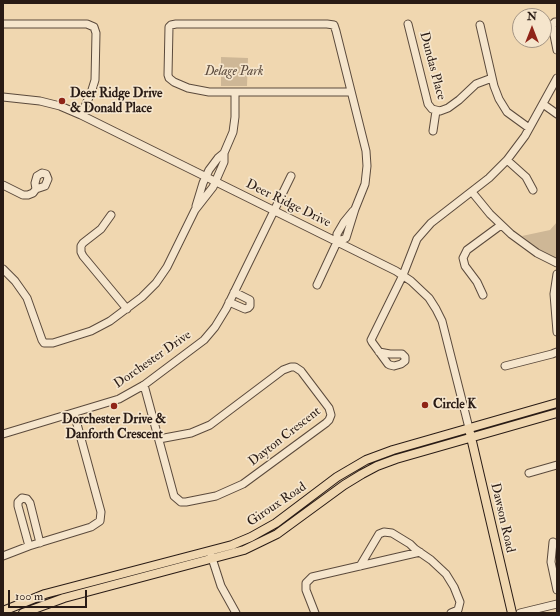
<!DOCTYPE html>
<html>
<head>
<meta charset="utf-8">
<style>
  body { margin:0 }
  #map { position:relative; width:560px; height:616px; overflow:hidden; background:#f0d7b0; font-family:"IM FELL Double Pica",serif }
  canvas { display:block }
  .frame { position:absolute; inset:0; border:4px solid #291b15; pointer-events:none }
  .north { position:absolute; left:512px; top:8px; width:40px; height:40px; box-sizing:border-box; background:#f5e5cc; border:1px solid #a39483; border-radius:50%; rotate:0deg; font-size:11px; font-weight:700; line-height:16px; text-align:center; color:#291b15 }
  .north::after { content:''; display:block; margin:auto; width:14px; height:18px; background:#8f2418; clip-path:polygon(50% 0,100% 100%,50% 72%,0 100%) }
  .scale { position:absolute; left:8px; top:590px; width:79px; height:18px; box-sizing:border-box; border:2px solid #291b15; border-top:0; padding-left:5px; font-size:12px; line-height:14px; white-space:nowrap; color:#291b15; -webkit-text-stroke:3px #f5e5cc; paint-order:stroke }
</style>
</head>
<body>
<div id="map">
<canvas width="560" height="616"></canvas>
<div class="frame"></div>
<div class="north">N</div>
<div class="scale">100 m</div>
</div>
<script>
const context = document.querySelector('canvas').getContext('2d');
context.lineJoin = 'round';
function paint(path, color) { context.fillStyle = color; context.fill(path, 'evenodd'); }
const shape = rows => new Path2D(rows.map(r => 'M' + r).join(''));
function stroke(path, color, width, dash) { context.strokeStyle = color; context.lineWidth = width; context.lineCap = dash ? 'butt' : 'round'; context.setLineDash(dash || []); context.stroke(path); }
function drawText(font, color, halo, rows, align = 'center') {
  context.font = font + ' "IM FELL Double Pica",serif'; context.lineWidth = 3.5; context.setLineDash([]); context.textBaseline = 'middle'; context.strokeStyle = halo; context.fillStyle = color; for (const [text, x, y, turn = 0] of rows) {
    context.save(); context.translate(x, y); context.rotate((+turn || 0) * Math.PI / 180); context.textAlign = isNaN(turn) ? turn : align; if (halo) context.strokeText(text, 0, 0); context.fillText(text, 0, 0); context.restore();
  }
}
paint(shape([
  [221,57,248,58,247,86,221,86],
  [557,222,557,259,540,250,522,236,550,230]
]), '#ceb796');
const minor = shape([
  [557,22,555,22,552,25,557,50],
  [3,24,87,24,94,27,96,33,95,80,91,93,81,115],
  [408,24,428,104,432,109,440,111,448,108,459,100,476,84,492,78],
  [480,25,494,86,499,99,507,112,529,128],
  [3,97,40,101,60,106,81,115,396,271,411,281,429,298,436,309,442,321,469,428],
  [543,104,557,114],
  [433,131,436,111],
  [507,160,526,177,533,190],
  [3,185,23,195,28,195,33,193,36,189,45,186,48,179,46,174,42,173,37,176,35,183,36,189],
  [472,192,490,214,511,234,537,253,557,263],
  [196,206,203,183,209,170,218,158,224,153],
  [111,215,101,229,83,243,81,246,81,252,83,256,127,309],
  [337,242,346,238,355,209,365,184,367,166,366,151,336,31,334,25,327,24,176,24,171,25,169,27,168,75,169,78,174,82,188,88,209,92,351,92],
  [337,242,337,234,344,222,353,211],
  [3,269,15,281,27,298,42,340,44,343,53,343,91,331,110,321,142,297,156,283,167,267,195,210,213,187,224,162,224,153,233,132,235,117,235,92],
  [557,274,554,294,557,332],
  [317,285,337,242],
  [483,295,477,282,465,266,463,258,467,250,501,225],
  [229,302,245,309,248,308,250,306,250,300,234,292],
  [379,352,390,354,402,354,405,357,405,361,401,364,394,366,390,365,388,364,372,342,371,340,403,275,417,239,431,223,489,178,507,160,525,136,557,78],
  [505,366,552,354,557,352],
  [144,385,174,496,181,502,186,502,216,496,243,484,326,423,329,420,331,415,329,408,301,371,295,367,291,367,283,370,210,425,191,433,159,439],
  [3,434,119,399,144,385,204,340,215,327,226,309,291,176],
  [529,473,557,465],
  [553,542,551,562,557,590],
  [29,546,18,506,18,502,22,498,27,499,30,503,40,543],
  [211,555,221,586,236,613],
  [3,556,29,546,91,527,100,521,101,512,74,413],
  [360,566,379,534,384,532,392,533,410,544,415,549,431,560,446,574,454,587,460,602,458,610,451,613],
  [315,613,306,590,306,583,312,577,420,552],
  [520,613,557,604]
]);
const major = shape([
  [470,433,512,613],
  [3,611,45,594,232,545,251,537,276,523,337,477,366,460,393,450,557,403],
  [23,613,64,598,244,550,277,534,344,485,362,474,377,466,396,459,557,413]
]);
stroke(minor, '#5b4a3c', 9);
stroke(major, '#291b15', 10);
stroke(minor, '#f5e5cc', 7);
stroke(major, '#f0d7b0', 8);
for (const [x, y, r, color] of [
  [62,101,4,"#8f2418"],
  [425,405,4,"#8f2418"],
  [114,406,4,"#8f2418"]
]) { const dot = new Path2D(); dot.arc(x, y, r, 0, 2 * Math.PI); context.fillStyle = color; context.fill(dot); stroke(dot, '#f5e5cc', 1.5); }
drawText('13px', '#291b15', '#f5e5cc', [
  ["Dundas Place",432,66,75],
  ["Deer Ridge Drive",288,204,26],
  ["Dorchester Drive",153,360,-35],
  ["Dayton Crescent",285,437,-38],
  ["Giroux Road",277,505,-34],
  ["Dawson Road",502,518,77]
]);
drawText('italic 13px', '#5b4a3c', '#f5e5cc', [
  ["Delage Park",234,72]
]);
drawText('bold 13px', '#291b15', '#f5e5cc', [
  ["Deer Ridge Drive",70,94],
  ["& Donald Place",70,109],
  ["Circle K",433,405],
  ["Dorchester Drive &",114,420,"center"],
  ["Danforth Crescent",114,435,"center"]
], 'left');
</script>
</body>
</html>
